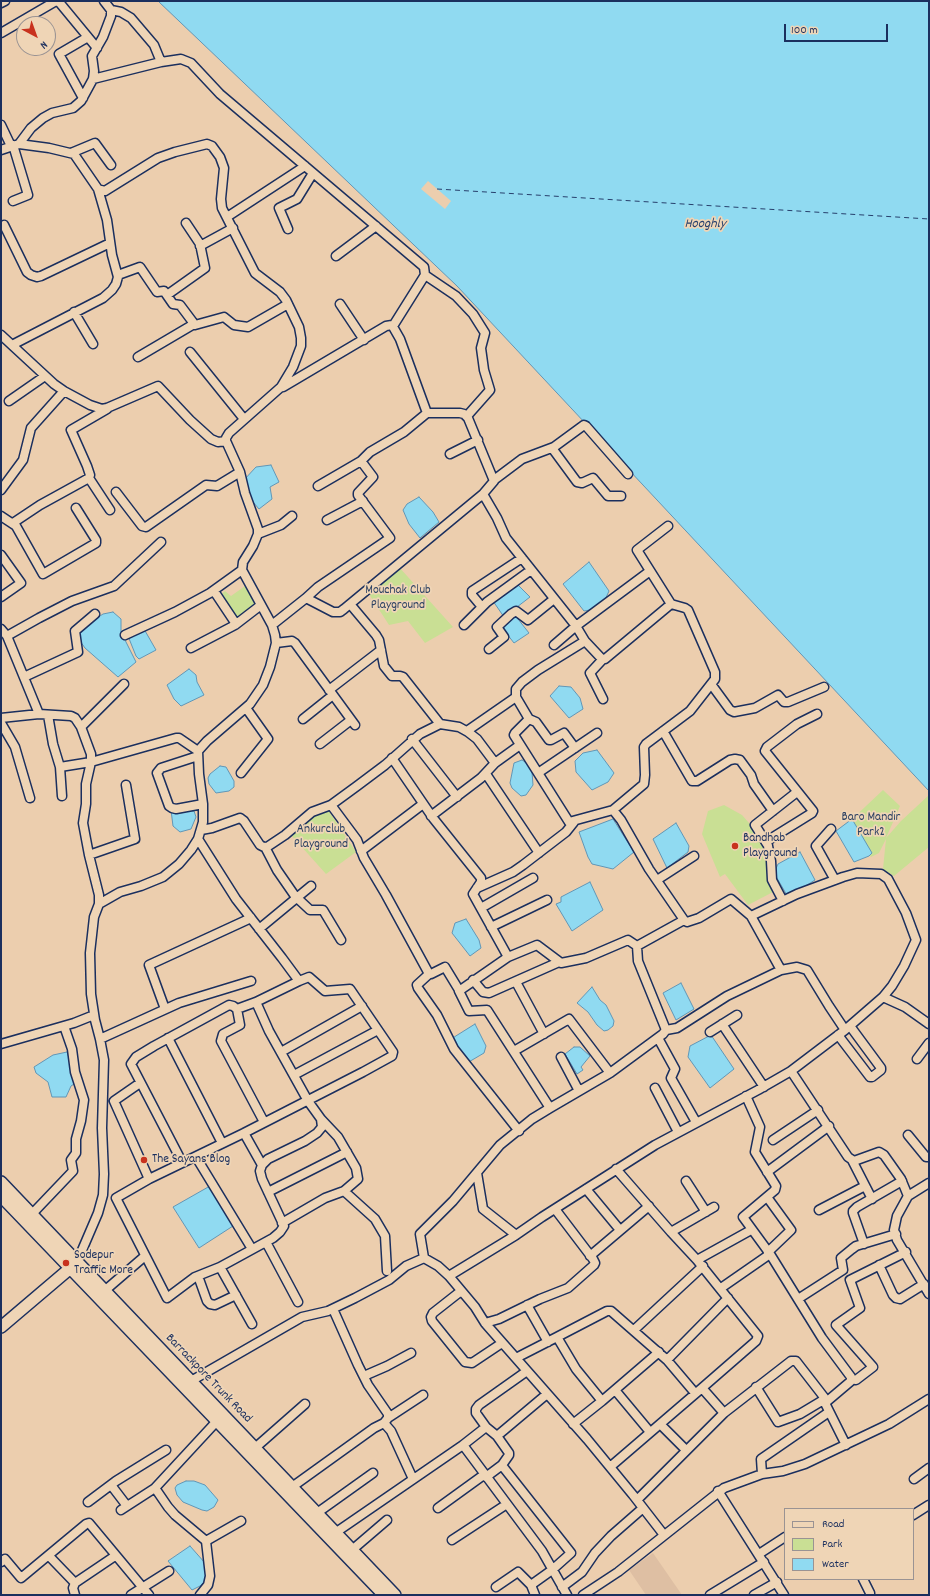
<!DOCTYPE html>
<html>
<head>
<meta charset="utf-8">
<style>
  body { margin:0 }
  #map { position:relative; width:930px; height:1596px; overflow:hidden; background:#ecceae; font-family:Dekko,sans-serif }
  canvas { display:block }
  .frame { position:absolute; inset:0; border:2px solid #1b2f5e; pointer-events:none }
  .legend { position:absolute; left:784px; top:1508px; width:130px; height:72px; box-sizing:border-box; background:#efd5b6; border:1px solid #9a9393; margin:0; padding:5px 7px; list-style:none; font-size:12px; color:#1b2f5e }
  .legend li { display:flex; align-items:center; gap:8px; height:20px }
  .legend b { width:20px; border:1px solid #9a9393 }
  .north { position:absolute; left:16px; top:16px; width:40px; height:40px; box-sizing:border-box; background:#efd5b6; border:1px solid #9a9393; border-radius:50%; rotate:139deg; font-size:11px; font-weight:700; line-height:16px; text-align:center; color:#1b2f5e }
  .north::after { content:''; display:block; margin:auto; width:14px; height:18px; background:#c8321e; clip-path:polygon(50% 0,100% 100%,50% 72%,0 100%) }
  .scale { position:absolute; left:784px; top:24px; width:104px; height:18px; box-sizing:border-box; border:2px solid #1b2f5e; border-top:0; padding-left:5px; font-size:12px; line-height:14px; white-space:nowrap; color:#1b2f5e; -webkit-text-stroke:3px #efd5b6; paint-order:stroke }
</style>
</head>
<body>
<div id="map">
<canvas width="930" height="1596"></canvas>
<div class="frame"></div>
<ul class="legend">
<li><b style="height:5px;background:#efd5b6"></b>Road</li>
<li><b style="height:11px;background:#c9df94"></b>Park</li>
<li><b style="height:11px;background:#90daf1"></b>Water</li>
</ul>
<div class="north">N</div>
<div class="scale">100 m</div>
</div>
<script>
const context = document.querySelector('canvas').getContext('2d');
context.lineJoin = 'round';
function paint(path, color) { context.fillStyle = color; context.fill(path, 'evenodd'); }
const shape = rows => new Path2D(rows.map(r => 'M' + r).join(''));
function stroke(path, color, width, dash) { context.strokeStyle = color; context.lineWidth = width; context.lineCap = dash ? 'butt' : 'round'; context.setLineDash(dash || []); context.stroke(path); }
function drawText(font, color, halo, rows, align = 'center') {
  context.font = font + ' Dekko,sans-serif'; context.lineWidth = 3.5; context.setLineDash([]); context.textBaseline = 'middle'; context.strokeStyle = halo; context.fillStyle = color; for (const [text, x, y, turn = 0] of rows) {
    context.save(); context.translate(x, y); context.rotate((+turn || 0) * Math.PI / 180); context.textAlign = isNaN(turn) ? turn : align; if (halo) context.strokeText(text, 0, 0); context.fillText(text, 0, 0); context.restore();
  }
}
paint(shape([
  [653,1553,682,1595,646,1595,629,1570]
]), '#debfa3');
paint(shape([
  [399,567,453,627,425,643,408,621,389,625,369,594],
  [245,586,257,606,236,623,218,597,225,591,231,596],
  [883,790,900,806,886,838,901,821,929,795,929,847,894,876,883,869,886,839,879,853,871,857,848,823],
  [724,805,742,815,757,832,768,859,773,892,748,905,725,874,720,877,702,834,708,811],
  [328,810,356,852,326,874,291,835,307,820]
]), '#c9df94');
const water = shape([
  [158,1,929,1,929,791,457,286,158,1],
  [271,465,279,482,270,487,272,499,259,509,248,496,243,481,256,467,271,465],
  [419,497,433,512,439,522,420,538,409,524,403,510,407,504,419,497],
  [589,562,609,591,604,602,596,609,584,611,563,584,589,562],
  [517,584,530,597,504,617,493,601,517,584],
  [113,612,121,619,121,632,136,662,118,677,85,648,80,641,79,630,103,614,113,612],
  [514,614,529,633,514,643,500,625,514,614],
  [144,629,156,650,139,659,136,656,128,636,144,629],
  [189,669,196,675,197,682,204,695,181,706,174,699,167,685,189,669],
  [559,686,571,687,580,698,583,709,569,718,550,696,559,686],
  [597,750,614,773,608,782,592,790,576,772,575,761,583,753,597,750],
  [522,760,528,764,532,772,533,785,526,795,521,796,512,788,510,783,514,763,522,760],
  [220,766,226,767,234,781,234,787,229,791,216,793,209,784,208,778,210,774,220,766],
  [171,810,194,811,196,817,191,829,180,832,173,826,171,810],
  [613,819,634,852,613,869,592,864,588,857,579,832,613,819],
  [852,819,872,853,869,856,854,862,836,831,852,819],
  [676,823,689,846,688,852,667,868,653,839,676,823],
  [800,852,815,880,788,897,774,873,778,864,800,852],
  [590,882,603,910,572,931,556,904,561,902,561,897,590,882],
  [466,919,479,940,481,948,470,956,452,933,455,923,466,919],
  [681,983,694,1009,676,1020,663,993,681,983],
  [592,987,600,1000,606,1005,614,1021,613,1026,608,1030,604,1031,597,1025,588,1012,577,1003,592,987],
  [475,1024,486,1046,484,1053,467,1063,451,1039,475,1024],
  [711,1035,734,1069,710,1088,688,1057,690,1046,711,1035],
  [574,1047,580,1047,590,1056,581,1067,583,1070,577,1074,565,1054,574,1047],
  [67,1052,77,1082,71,1086,66,1097,52,1097,48,1082,36,1073,34,1067,53,1055,67,1052],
  [210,1186,233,1226,199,1248,173,1207,210,1186],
  [186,1481,194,1481,205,1485,218,1500,214,1507,207,1511,202,1510,183,1502,177,1495,175,1488,177,1485,186,1481],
  [190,1546,205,1563,207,1579,200,1586,192,1590,168,1561,190,1546]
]);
paint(water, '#90daf1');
stroke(water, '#6196b6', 1);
paint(shape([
  [428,181,451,201,445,209,421,189]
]), '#ecceae');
stroke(shape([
  [437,189,929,219]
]), '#27406d', 1, [5, 4]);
const minor = shape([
  [1,3,5,1],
  [111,10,121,12,131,18,154,45,161,62],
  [1,33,56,1,59,2,97,48],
  [93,79,161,62,181,59,191,63,220,94,424,267,425,275,393,326],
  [83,98,59,54,88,37],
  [1,125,11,146],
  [19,144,49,148,74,154,98,189,101,190,105,191,158,158,175,152,207,144,212,146,220,157,224,168,221,199,222,208,255,273,280,292,286,300,299,327,301,338,301,346,293,367,281,387,229,433,226,438,226,441,240,472,245,493,258,529,258,534,253,546,243,562,242,570,272,625,275,635,276,643,270,667,263,685,250,704,207,741,198,751,199,774,203,804,203,822,198,839,191,850,179,864,163,877,141,886,120,892,99,904],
  [1,150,19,144,31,128,43,118,52,113,73,108,81,101,93,79,94,71,92,56,103,37,111,16,111,10,104,1],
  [71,153,95,143,111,165],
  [13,201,28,195,13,145],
  [227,217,305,166],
  [4,225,27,272,31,275,37,277,41,276,110,243],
  [288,229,279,208,297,199,313,173],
  [200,246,233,228],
  [336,256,376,226],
  [118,275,140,267,157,292,164,291,173,304,180,305,195,325,224,317,234,325,248,327,288,304],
  [425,275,456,296,473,314,485,333,481,348,484,370,490,390,467,416],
  [167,295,205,268,200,244,186,223],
  [340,304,364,340],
  [74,312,93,344],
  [1,335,54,384,64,391,90,405,102,409,107,408,158,386,190,420,211,439,218,442,226,441],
  [12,345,103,298,112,290,116,284,118,277,112,255,107,220,98,189],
  [190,352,244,419],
  [138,357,194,324],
  [9,401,45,376],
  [552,448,577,482,582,483,593,478,608,496,621,496],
  [450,454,478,440],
  [89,478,110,510],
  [494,480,522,459,554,447,584,425,586,426,628,474],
  [318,486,361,461],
  [1,490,23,460,31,428,64,391],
  [116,492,142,526,146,527,206,485,217,486,240,472],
  [483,494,497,518,506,538,576,626,585,641],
  [1,516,16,526,43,574,96,543,96,540,76,508],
  [327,520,363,501],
  [13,523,40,505,89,478,90,475,87,466,71,430,107,409],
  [668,526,637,550,671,604],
  [258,534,281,525,292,516],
  [1,555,21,583,1,597],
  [214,591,236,624],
  [306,598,318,587,390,538,358,495,358,493,373,477,361,461,370,452,404,432,427,413],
  [350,604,376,635,379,640,384,666,392,676,400,676,403,677,440,724],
  [482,607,472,595,472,591,522,558],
  [272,625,306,598,333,612,340,612,344,609,483,494,494,481,468,418,464,414,460,413,427,413,400,339,392,325,386,326,283,387],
  [464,625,487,602,531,570],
  [1,629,7,636,39,714],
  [125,635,175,612,210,593,242,570],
  [7,636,39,618,72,601,114,586,161,542],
  [276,643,292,641,295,643,355,725],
  [554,645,576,626,650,571],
  [191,648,235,625,261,605],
  [489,649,504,637,497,627,511,614,516,611,528,620,554,599],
  [24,677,78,652,75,631,95,614],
  [711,684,730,710,734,712,755,708,778,695,784,702,788,702,824,687],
  [329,690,381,650],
  [603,699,590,673,603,659],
  [48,715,53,744,60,767,62,796],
  [1,718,39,714,71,716,75,718,81,727,91,754,91,762,86,784,86,804,83,823,89,855,99,895,99,904,94,917,90,953,91,994,95,1020,100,1039,104,1060,102,1128,104,1174,103,1195,98,1213,77,1262],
  [303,719,333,695],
  [529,719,536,722,549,740,551,740,564,733,575,748],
  [1,723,15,747,30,798],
  [81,727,124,684],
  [467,731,516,697],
  [663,731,692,781,697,781,730,760,735,759,740,760,751,775,754,784,773,811],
  [412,739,457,797],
  [320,744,351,720],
  [198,756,161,768,157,773,169,806,172,808,176,809,203,804],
  [392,758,433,818,481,878,481,882,473,894,508,957,537,945,561,963,586,958,628,940,637,946],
  [60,767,91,762,176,738,179,738,198,751],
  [241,773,268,739,246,708],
  [538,773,597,733],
  [486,774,539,853],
  [331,805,357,840,364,858,386,895,428,972,431,974,445,967,459,990],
  [613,810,569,822,514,735,515,733,529,719,516,697,516,689,522,682,538,670,585,641,601,658,605,659,671,604,685,608,688,610,715,672,715,679,690,711,646,744,644,747,645,775,644,784,613,810,621,820,649,869,684,920,687,922,699,918,731,899,751,916,797,894,843,877,857,873,881,874,888,879,906,913,916,940,904,966,892,986,883,997,845,1030,791,1071],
  [431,816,481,778,495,763],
  [831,829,816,846,835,880],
  [201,830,212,828,240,818,244,821,260,845,264,847,267,847,285,835,312,812,331,805,357,786,385,765,420,734,440,724,459,727,468,732,477,739,495,763,520,745],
  [198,839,236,899,282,958,299,981,309,977,325,991,350,989,393,1052,392,1056,363,1072,244,1133,149,1179,116,1198,167,1298,195,1277,220,1267,252,1324],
  [767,844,755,825,797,792],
  [265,847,277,870,295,896,310,910,323,910,341,940],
  [361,851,423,804],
  [89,855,135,839,126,785],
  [657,880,694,856],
  [477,888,513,872,523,865,566,832,574,822],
  [783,901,772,880,771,861,767,841,812,813,813,811,765,751,767,747,797,724,817,714],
  [481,908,533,878],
  [491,927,547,900],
  [259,929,311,886],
  [508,957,459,991,469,1011,487,1010,550,1108],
  [781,970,797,967,807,970,829,1006,845,1030],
  [429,974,417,985,418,988,437,1015,454,1049,519,1131],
  [473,980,483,992,489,993,559,962],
  [516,982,544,1034],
  [883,997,905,1007,929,1024],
  [256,1002,237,1009,240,1025,223,1034,221,1041,264,1122],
  [165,1009,149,965,251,918],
  [722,1024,764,1087],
  [666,1030,638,961,637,946,684,920],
  [710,1032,737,1015],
  [838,1035,870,1077,872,1077,881,1070,881,1068,850,1026],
  [168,1038,222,1143],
  [658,1038,675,1069,671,1078,696,1122],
  [100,1039,179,1003,251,981],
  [1,1044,74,1023,94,1015],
  [514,1051,569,1019,610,1073],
  [281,1052,362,1006],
  [561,1057,579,1091],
  [917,1059,929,1043],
  [294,1075,378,1030],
  [140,1083,114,1101,149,1179],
  [655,1088,678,1132],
  [746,1096,760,1127,755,1152,776,1186,775,1190,743,1217,770,1254,822,1338,851,1377,851,1381,825,1403,846,1445],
  [244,1133,262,1165],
  [908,1135,926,1157,929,1157],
  [773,1140,818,1110],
  [196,1157,252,1249],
  [852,1160,872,1199],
  [182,1162,131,1064,136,1057,154,1046,229,1005,233,1006,237,1009],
  [616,1169,671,1232,697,1260,758,1336,756,1341,702,1388],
  [767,1172,829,1126],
  [477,1173,483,1209,516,1235],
  [686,1181,706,1212],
  [586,1189,620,1230],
  [344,1191,375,1219,385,1236,387,1271],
  [268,1192,347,1152],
  [908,1196,929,1183],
  [767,1197,791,1230,768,1252],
  [819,1210,865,1186],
  [32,1214,73,1171,71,1160,76,1153,76,1139,81,1121,84,1100,75,1072,72,1049,64,1026],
  [282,1223,325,1198,344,1191,358,1179,356,1168,338,1137,321,1119],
  [671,1232,714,1207],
  [266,1242,298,1302],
  [864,1244,853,1213,853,1211,857,1207,902,1181],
  [590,1256,649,1206],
  [424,1258,420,1234,453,1201,500,1145,532,1119,550,1108,610,1073,663,1034,666,1030,677,1028,727,996,781,970,751,916],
  [697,1260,751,1230],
  [879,1265,893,1295,896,1298,900,1299,924,1284],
  [220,1267,273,1238,280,1232,284,1226,262,1179,260,1171,262,1165,268,1159,305,1141,317,1133,322,1127,321,1119,308,1101,269,1031,256,1002,299,981],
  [198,1276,207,1301,210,1304,215,1305,236,1295],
  [449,1276,475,1307,485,1323,587,1439,633,1495,664,1535],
  [721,1288,770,1254],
  [461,1291,433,1313,431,1317,432,1321,465,1362,472,1363,502,1343],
  [102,1293,145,1256],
  [798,1299,843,1270,841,1258,852,1249,856,1246,896,1234],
  [527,1305,548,1342],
  [333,1309,358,1365,368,1385,388,1414,388,1418,384,1423],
  [485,1323,499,1319,540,1299,568,1288,594,1265,595,1263,593,1259,555,1209],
  [634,1330,703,1266],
  [516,1358,557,1337],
  [527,1371,479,1405,476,1409,476,1413,486,1427,497,1436,509,1453,509,1455,502,1465,504,1468,571,1553,552,1570,531,1585,535,1595],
  [364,1376,387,1366,411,1353],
  [851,1379,856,1380,873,1367,836,1325,860,1308,850,1280,906,1252],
  [191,1381,302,1317,328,1311,355,1298,389,1280,406,1266,424,1258,438,1266,449,1276,516,1235,542,1217,655,1145,758,1090,791,1071,848,1157,854,1161,879,1152,884,1155,901,1179,908,1196,897,1216,894,1230,897,1240,929,1294],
  [756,1387,778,1422,800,1414,825,1399],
  [615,1390,650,1432],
  [695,1393,667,1360,728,1298],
  [602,1401,576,1369,557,1337,607,1311,611,1311,667,1360],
  [388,1418,423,1395],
  [573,1424,602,1401,659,1352],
  [660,1424,686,1450],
  [497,1436,547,1394],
  [463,1445,486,1427],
  [255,1448,305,1404],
  [610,1467,702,1388,724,1413],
  [762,1474,761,1459,829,1412],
  [486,1477,502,1465],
  [914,1479,929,1468],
  [111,1485,127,1506],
  [292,1487,374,1428,384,1423,391,1431,413,1479],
  [718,1491,784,1595],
  [637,1500,724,1413,791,1361,796,1361,827,1401],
  [88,1502,116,1481,166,1450],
  [438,1508,485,1474],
  [121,1510,155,1488],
  [317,1513,373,1473],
  [913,1515,929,1505],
  [335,1533,463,1445,542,1551,567,1595],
  [452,1540,507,1504],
  [206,1541,241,1521],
  [352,1550,387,1520],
  [759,1554,785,1537],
  [49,1556,75,1583,115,1556],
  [1,1562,5,1559,21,1578,86,1524,89,1523,149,1595],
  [863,1579,870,1593,870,1595],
  [496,1587,518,1572,531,1585],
  [562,1587,582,1572,595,1553,611,1536,643,1508],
  [75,1595,73,1588,75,1583],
  [131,1595,169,1571],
  [200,1595,208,1585,210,1576,206,1541,175,1515,168,1507,155,1488,217,1421],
  [583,1595,618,1572,724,1488,762,1474,783,1471,805,1464,889,1424,929,1399],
  [710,1595,764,1562],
  [754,1595,777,1582]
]);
const major = shape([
  [1,1182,395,1595],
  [1,1196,384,1595],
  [1,1327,74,1265]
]);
stroke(minor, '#1b2f5e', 11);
stroke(major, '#1b2f5e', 14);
stroke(minor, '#efd5b6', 8);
stroke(major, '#efd5b6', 11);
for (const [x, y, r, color] of [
  [735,846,4,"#c8321e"],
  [144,1160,4,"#c8321e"],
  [66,1263,4,"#c8321e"]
]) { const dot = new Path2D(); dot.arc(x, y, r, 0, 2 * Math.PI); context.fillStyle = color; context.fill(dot); stroke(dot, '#efd5b6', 1.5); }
drawText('13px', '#2c4163', '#efd5b6', [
  ["Mouchak Club",398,591],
  ["Playground",398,606],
  ["Baro Mandir",871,818],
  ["Park2",871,833],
  ["Ankurclub",321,830],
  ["Playground",321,845]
]);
drawText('13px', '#1b2f5e', '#efd5b6', [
  ["Bandhab",743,839],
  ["Playground",743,854],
  ["The Sayans Blog",152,1160],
  ["Sodepur",74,1256],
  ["Traffic More",74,1271]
], 'left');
drawText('13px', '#1b2f5e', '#efd5b6', [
  ["Barrackpore Trunk Road",208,1379,46]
]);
drawText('italic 14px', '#27406d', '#efd5b6', [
  ["Hooghly",705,225]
]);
</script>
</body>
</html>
